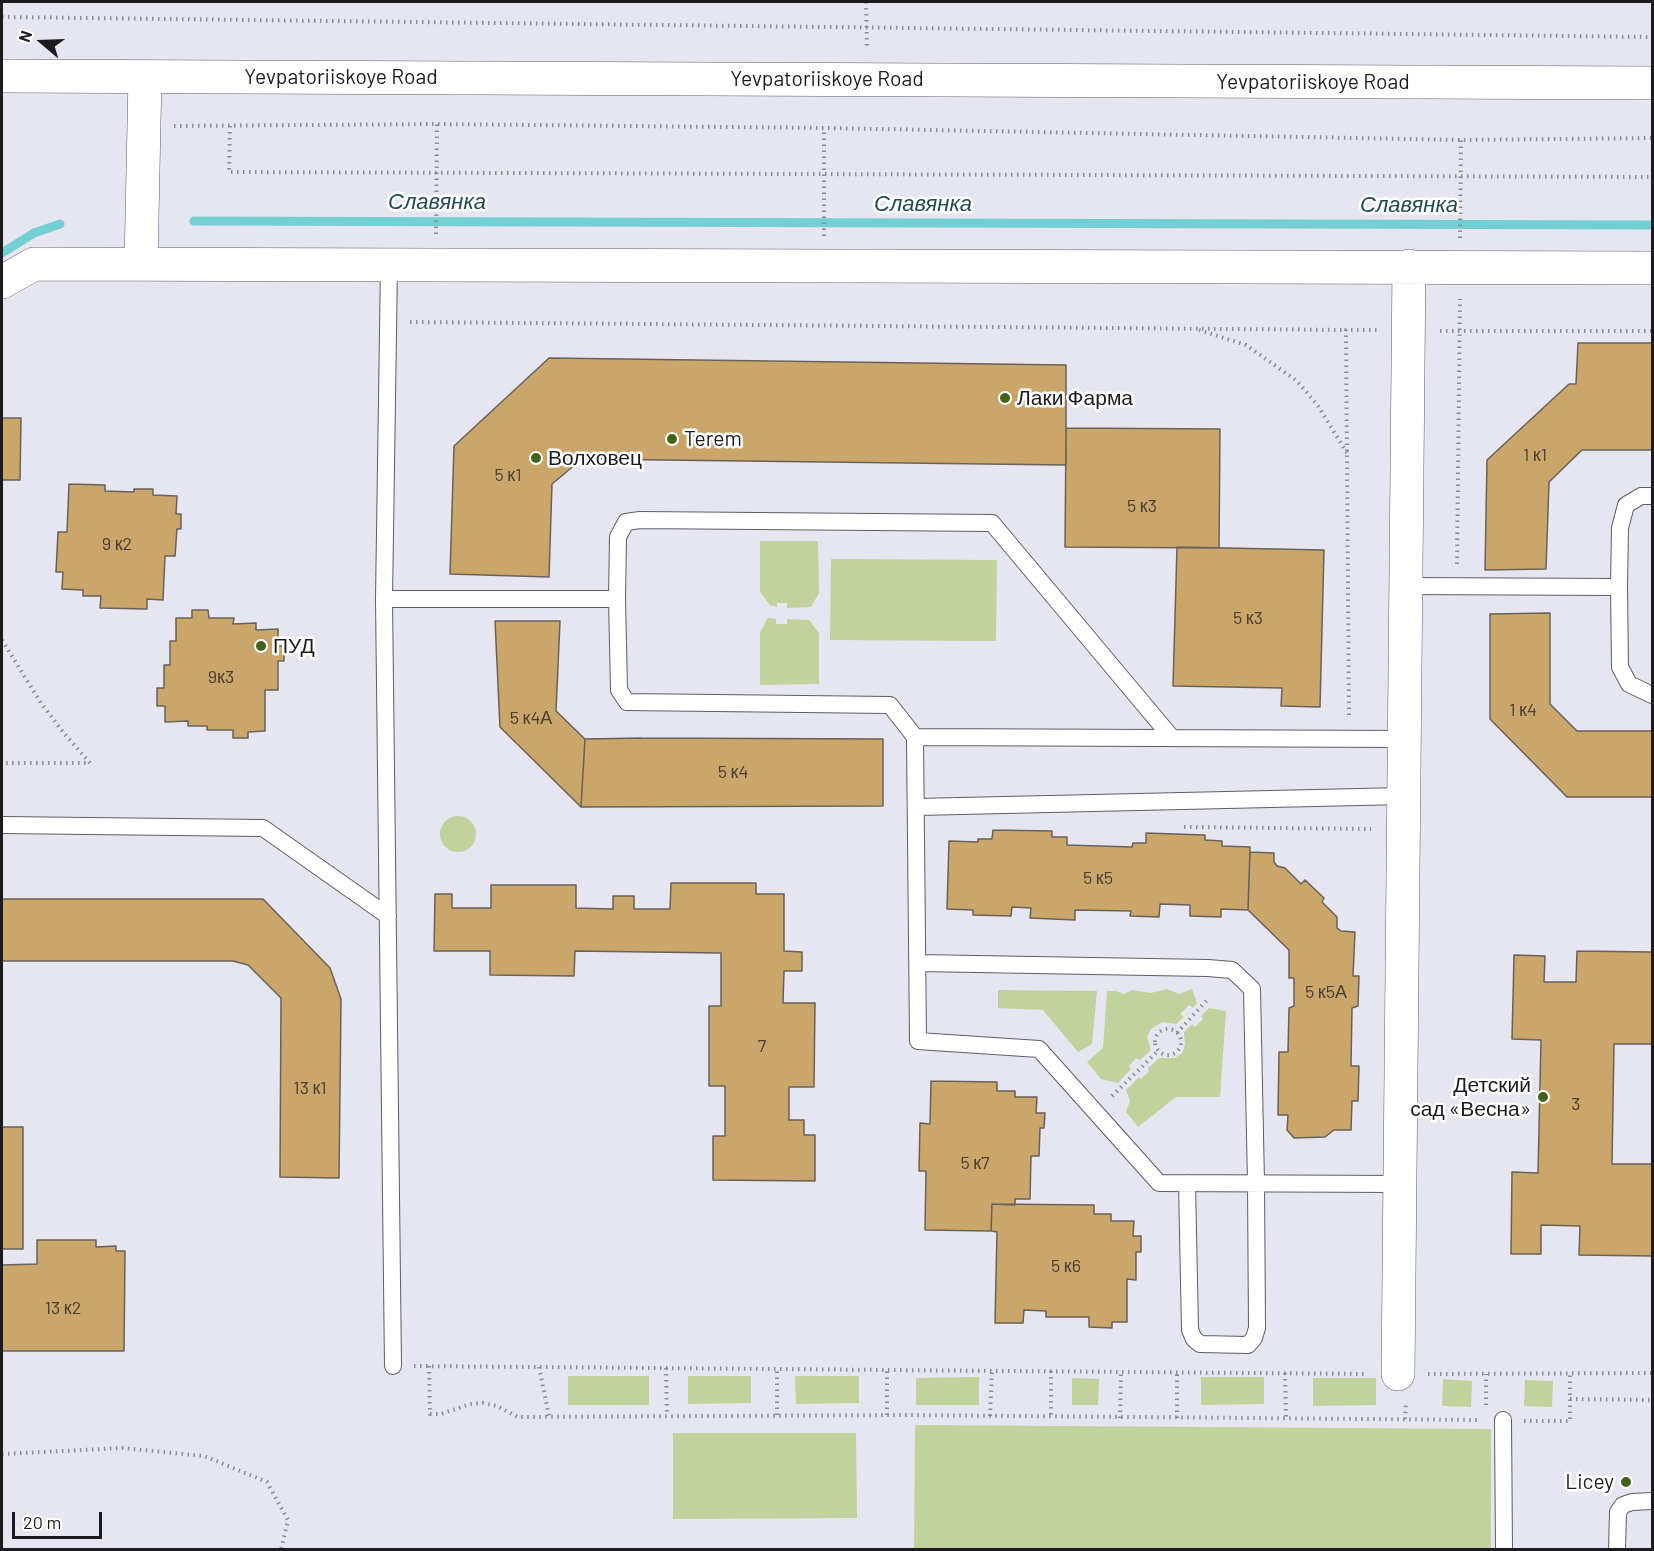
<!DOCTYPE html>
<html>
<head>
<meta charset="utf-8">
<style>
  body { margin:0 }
  #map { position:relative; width:1654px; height:1551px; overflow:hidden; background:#e6e6f1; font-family:Barlow,sans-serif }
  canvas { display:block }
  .frame { position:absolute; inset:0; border:3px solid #1c1c20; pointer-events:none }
  .north { position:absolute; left:12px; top:12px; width:60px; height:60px; -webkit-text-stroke:4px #fff; paint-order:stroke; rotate:289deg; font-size:16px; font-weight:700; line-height:24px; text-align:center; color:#1c1c20 }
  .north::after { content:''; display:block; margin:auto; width:21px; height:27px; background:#1c1c20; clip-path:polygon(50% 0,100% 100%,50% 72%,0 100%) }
  .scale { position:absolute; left:12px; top:1512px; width:90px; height:27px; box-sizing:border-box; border:3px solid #1c1c20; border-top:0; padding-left:8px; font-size:18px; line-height:21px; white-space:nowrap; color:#1c1c20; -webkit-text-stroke:4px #fff; paint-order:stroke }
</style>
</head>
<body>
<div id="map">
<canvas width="1654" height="1551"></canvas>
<div class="frame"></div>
<div class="north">N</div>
<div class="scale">20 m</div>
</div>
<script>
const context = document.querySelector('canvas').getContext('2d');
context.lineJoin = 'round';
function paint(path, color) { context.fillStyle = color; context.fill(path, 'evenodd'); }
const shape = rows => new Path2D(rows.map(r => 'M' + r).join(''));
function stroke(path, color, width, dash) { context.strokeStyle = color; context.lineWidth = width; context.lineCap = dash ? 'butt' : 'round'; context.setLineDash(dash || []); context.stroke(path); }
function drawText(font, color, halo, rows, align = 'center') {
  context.font = font + ' Barlow,sans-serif'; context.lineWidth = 5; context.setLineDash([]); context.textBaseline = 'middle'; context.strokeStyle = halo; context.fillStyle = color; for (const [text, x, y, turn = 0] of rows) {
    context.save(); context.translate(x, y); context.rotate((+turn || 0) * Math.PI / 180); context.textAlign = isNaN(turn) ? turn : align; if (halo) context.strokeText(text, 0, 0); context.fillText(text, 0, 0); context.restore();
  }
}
paint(shape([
  [760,541,818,541,819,593,811,607,787,608,787,603,777,603,777,607,770,605,760,592],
  [831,559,997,560,996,641,830,640],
  [768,618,776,619,776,624,787,624,787,619,809,620,819,633,819,684,760,685,760,632],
  '440 834a18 18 0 1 1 36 0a18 18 0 1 1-36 0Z',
  [1167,989,1179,994,1192,989,1197,1003,1193,1008,1189,1005,1180,1014,1184,1017,1176,1024,1162,1022,1151,1029,1147,1037,1151,1050,1140,1060,1136,1058,1129,1066,1131,1069,1118,1083,1101,1079,1087,1062,1103,1048,1107,991,1116,991,1124,994,1132,990,1151,993],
  [998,990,1097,991,1092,1044,1078,1052,1043,1010,998,1008],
  [1209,1008,1226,1011,1220,1097,1176,1097,1138,1127,1126,1112,1130,1101,1126,1090,1139,1077,1141,1079,1149,1071,1148,1068,1159,1058,1175,1058,1182,1053,1185,1045,1184,1032,1192,1024,1195,1027,1203,1019,1201,1016],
  [568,1376,649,1376,649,1405,568,1405],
  [688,1376,751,1376,751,1403,688,1404],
  [795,1376,859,1376,859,1403,796,1404],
  [979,1377,979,1405,916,1405,916,1378],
  [1201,1377,1264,1377,1264,1404,1201,1405],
  [1072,1378,1099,1379,1098,1405,1072,1405],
  [1313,1378,1376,1378,1376,1405,1313,1406],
  [1443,1379,1472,1381,1471,1407,1442,1406],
  [1525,1380,1553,1381,1552,1407,1524,1406],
  [915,1425,1491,1429,1491,1549,914,1549],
  [673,1433,856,1433,857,1518,673,1519]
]), '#c1d29d');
stroke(shape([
  [194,221,1652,225],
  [2,253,34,233,60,224]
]), '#73cfd1', 9);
const building = shape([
  [1578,343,1652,343,1652,450,1582,450,1549,482,1546,569,1485,570,1487,460,1569,384,1576,384,1578,343],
  [549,358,1066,365,1066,465,582,459,552,484,549,577,450,574,454,446,549,358],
  [2,418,21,418,20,480,2,480,2,418],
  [1066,428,1220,429,1219,548,1065,547,1066,428],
  [69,484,105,485,105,491,134,492,134,489,153,489,153,495,177,496,176,514,181,514,181,529,177,529,175,556,165,556,163,600,147,599,147,609,100,608,101,596,83,596,83,590,62,589,63,572,56,572,58,532,67,532,69,484],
  [1177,547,1324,550,1320,707,1281,706,1282,688,1173,686,1177,547],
  [192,610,208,610,209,618,234,618,233,624,256,623,256,630,278,629,278,646,284,646,284,661,278,661,278,690,265,690,265,731,248,732,248,738,233,738,233,730,207,730,207,726,188,726,188,721,165,722,165,706,157,706,157,688,164,688,164,665,170,665,170,641,176,641,176,618,192,618,192,610],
  [1550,613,1550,704,1577,731,1652,731,1652,797,1567,797,1490,719,1490,614,1550,613],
  [495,621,560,621,556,711,585,739,581,807,500,727,495,621],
  [641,738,883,739,883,806,581,807,585,739,641,738],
  [993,830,1052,831,1052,837,1067,837,1067,845,1132,847,1133,843,1146,843,1146,833,1205,835,1205,840,1222,841,1222,846,1250,847,1248,910,1221,909,1221,917,1190,916,1190,905,1160,904,1159,917,1130,916,1131,911,1075,910,1075,920,1030,918,1031,908,1012,907,1011,916,973,915,973,910,947,909,949,841,978,842,978,839,992,839,993,830],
  [1250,852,1274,853,1274,862,1277,866,1285,868,1301,884,1305,880,1324,898,1322,902,1337,917,1337,928,1341,931,1355,932,1353,976,1359,976,1358,1006,1352,1008,1351,1066,1359,1066,1358,1101,1352,1101,1351,1130,1334,1130,1325,1137,1294,1138,1287,1130,1288,1115,1278,1115,1279,1052,1288,1052,1289,1008,1294,1006,1294,978,1289,978,1289,950,1248,910,1250,852],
  [671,883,756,883,756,894,784,894,784,951,802,952,802,971,784,971,783,1003,815,1003,814,1087,789,1087,789,1120,804,1120,804,1135,815,1135,815,1181,713,1180,713,1136,725,1136,725,1086,709,1086,709,1006,721,1006,721,953,575,951,574,976,490,975,490,951,434,951,435,894,452,894,452,908,491,908,491,885,576,885,576,908,613,909,613,896,634,896,634,909,670,909,671,883],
  [2,899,263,899,330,968,341,999,339,1178,280,1177,281,998,248,965,233,961,2,961,2,899],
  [1577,951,1652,952,1652,1044,1614,1044,1612,1164,1652,1164,1652,1256,1579,1255,1580,1226,1541,1225,1541,1254,1511,1254,1512,1172,1538,1173,1541,1040,1512,1039,1514,955,1545,956,1544,982,1576,982,1577,951],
  [931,1081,997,1082,997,1091,1015,1091,1015,1097,1037,1097,1036,1113,1045,1113,1044,1128,1040,1128,1039,1156,1031,1156,1030,1199,1015,1199,1015,1205,992,1204,991,1231,925,1230,926,1171,919,1171,920,1123,930,1124,931,1081],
  [2,1127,23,1127,23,1249,2,1249,2,1127],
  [992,1204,1094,1205,1094,1214,1111,1214,1111,1221,1134,1221,1133,1236,1141,1236,1141,1252,1136,1252,1136,1280,1127,1279,1127,1322,1112,1322,1112,1328,1089,1327,1089,1317,1046,1317,1046,1311,1024,1310,1023,1323,995,1323,997,1232,991,1231,992,1204],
  [37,1240,96,1240,96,1247,116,1246,116,1251,125,1251,124,1351,2,1351,2,1265,37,1264,37,1240]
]);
paint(building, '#caa66b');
stroke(building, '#686259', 1.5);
const lane = shape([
  [389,265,384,599,393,1366],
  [1652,496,1641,496,1626,505,1620,528,1619,587,1620,667,1629,684,1652,695],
  [1406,586,1619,587],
  [384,599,617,599,618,537,626,522,640,520,992,523,1172,738],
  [617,599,619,690,627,702,890,705,915,737,918,1041,1039,1049,1159,1183,1400,1184],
  [915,737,1404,739],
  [916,807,1404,796],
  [2,825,263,828,388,916],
  [918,963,1208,968,1232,970,1252,989,1256,1183,1257,1328,1254,1338,1248,1345,1200,1344,1194,1339,1190,1330,1187,1183],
  [1503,1420,1504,1550],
  [1617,1550,1618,1512,1623,1505,1632,1502,1652,1501]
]);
const street = shape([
  [141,264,145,77],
  [2,282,34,264,1652,268],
  [1398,1374,1409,266]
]);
const primary = shape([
  [2,76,1652,83]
]);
stroke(lane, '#5d5d67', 18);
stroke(street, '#5d5d67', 34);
stroke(primary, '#5d5d67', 34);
stroke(shape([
  [866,2,867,49],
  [2,17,1652,37],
  [174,126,437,124,824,128,1461,140,1652,138],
  [230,126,229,172,1652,177],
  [436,234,437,124],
  [824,236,824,128],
  [1460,238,1461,140],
  [410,322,1346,330],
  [1199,330,1246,345,1297,381,1318,406,1347,453],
  [1440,331,1652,331],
  [1457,564,1460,299],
  [2,640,41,703,63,732,90,763,2,763],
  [1349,715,1346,330,1379,330],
  [1184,827,1371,829],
  '1155 1042a13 13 0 1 1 26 0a13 13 0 1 1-26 0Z',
  [1177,1033,1208,999],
  [1112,1096,1159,1050],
  [414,1366,1367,1374],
  [429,1366,430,1414,441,1414,470,1404,483,1403,497,1406,518,1417,903,1415,1481,1420],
  [539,1367,549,1416],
  [666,1368,667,1415],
  [1051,1371,1051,1417],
  [1285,1373,1286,1418],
  [1428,1374,1652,1373],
  [1570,1399,1652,1400],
  [1486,1405,1486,1374],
  [777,1415,777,1369],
  [887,1415,887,1370],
  [990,1416,992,1371],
  [1120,1418,1121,1372],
  [1177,1418,1177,1372],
  [1405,1419,1406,1402],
  [1524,1421,1570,1421,1570,1373],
  [2,1454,122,1448,204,1456,267,1482,288,1520,281,1550]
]), '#8b8b93', 4, [1.5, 4.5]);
stroke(lane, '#fff', 16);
stroke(street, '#fff', 33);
stroke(primary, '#fff', 33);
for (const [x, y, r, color] of [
  [1005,398,6,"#426319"],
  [672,439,6,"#426319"],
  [536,458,6,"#426319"],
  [261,646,6,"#426319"],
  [1543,1097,6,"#426319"],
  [1626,1482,6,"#426319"]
]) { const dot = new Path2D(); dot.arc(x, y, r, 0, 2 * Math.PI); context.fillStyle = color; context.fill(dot); stroke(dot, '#fff', 2); }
drawText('18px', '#483e33', null, [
  ["1 к1",1535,455],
  ["5 к1",508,475],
  ["5 к3",1142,506],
  ["9 к2",117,544],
  ["5 к3",1248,618],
  ["9к3",221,677],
  ["1 к4",1523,710],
  ["5 к4А",531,718],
  ["5 к4",733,772],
  ["5 к5",1098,878],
  ["5 к5А",1326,992],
  ["7",762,1046],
  ["13 к1",310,1088],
  ["3",1576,1104],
  ["5 к7",975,1163],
  ["5 к6",1066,1266],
  ["13 к2",63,1308]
]);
drawText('21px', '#1c1c20', '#fff', [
  ["Yevpatoriiskoye Road",341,77],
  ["Yevpatoriiskoye Road",827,79],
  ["Yevpatoriiskoye Road",1313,82]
]);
drawText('21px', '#1c1c20', '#fff', [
  ["Лаки Фарма",1017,398],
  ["Terem",684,439],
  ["Волховец",548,458],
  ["ПУД",273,646],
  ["Детский",1531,1085,"right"],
  ["сад «Весна»",1531,1109,"right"],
  ["Licey",1614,1482,"right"]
], 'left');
drawText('italic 22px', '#214b4d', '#fff', [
  ["Славянка",437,202],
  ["Славянка",923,204],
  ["Славянка",1409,205]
]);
</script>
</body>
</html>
